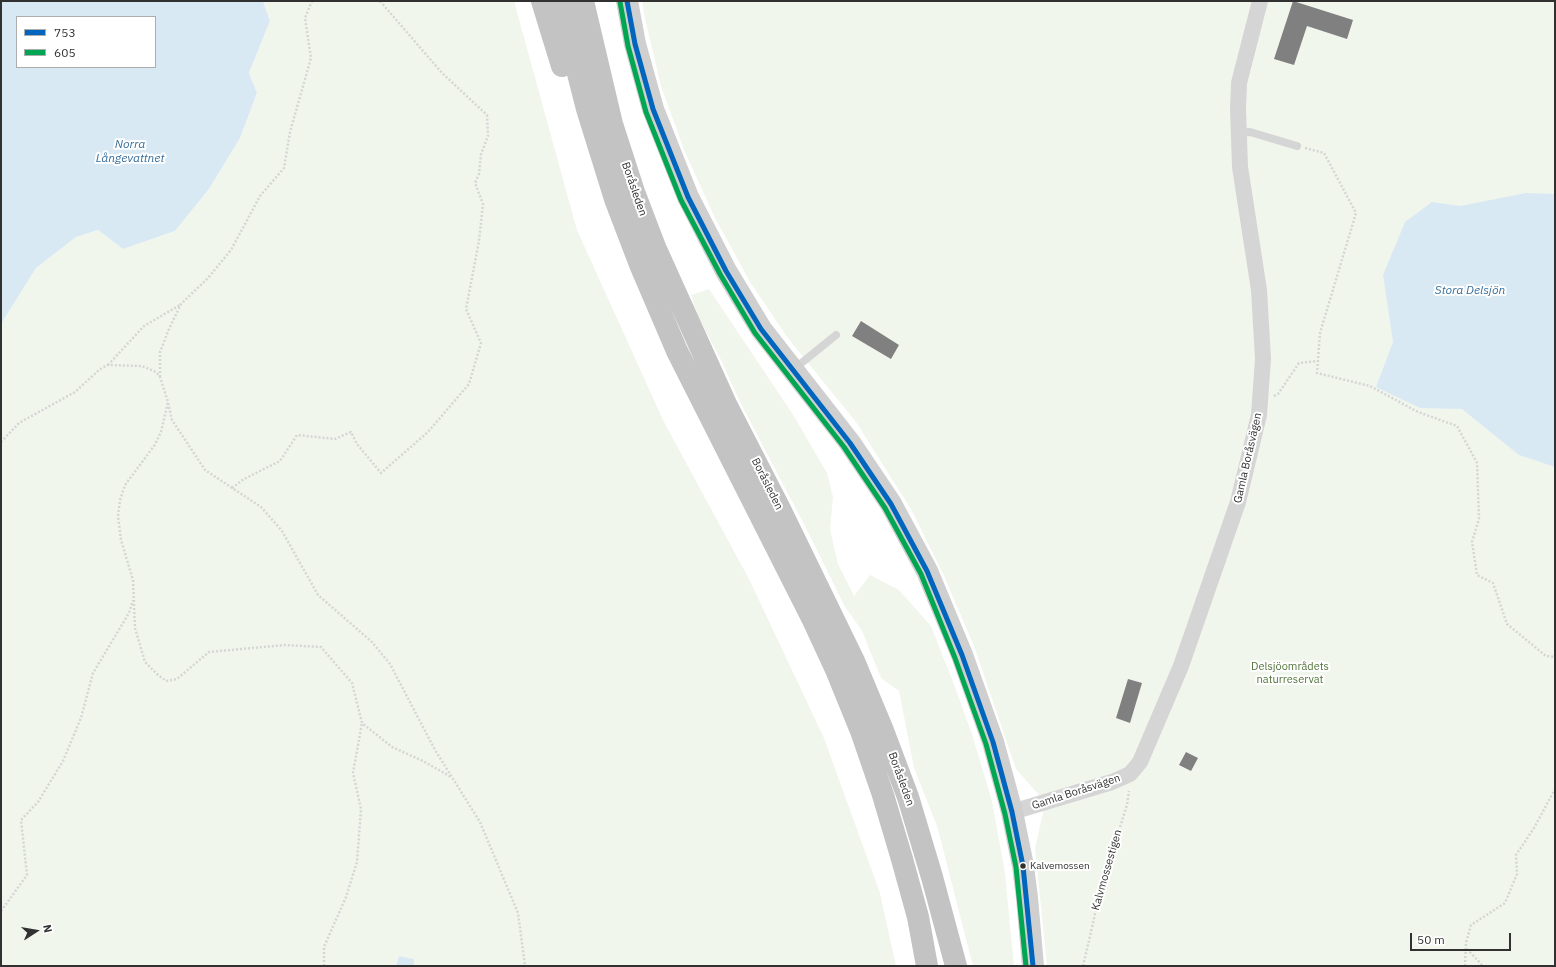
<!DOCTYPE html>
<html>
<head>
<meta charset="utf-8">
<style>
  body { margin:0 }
  #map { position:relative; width:1556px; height:967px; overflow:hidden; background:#fff; font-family:"IBM Plex Sans",sans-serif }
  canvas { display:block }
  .frame { position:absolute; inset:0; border:2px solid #313131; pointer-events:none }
  .legend { position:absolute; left:16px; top:16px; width:140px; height:52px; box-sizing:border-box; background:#fff; border:1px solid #adadad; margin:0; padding:5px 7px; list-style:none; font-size:12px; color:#313131 }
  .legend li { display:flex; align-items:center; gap:8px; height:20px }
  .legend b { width:20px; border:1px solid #adadad }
  .north { position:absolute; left:16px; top:911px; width:40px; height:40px; -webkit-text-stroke:3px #fff; paint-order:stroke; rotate:78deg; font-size:11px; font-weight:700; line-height:16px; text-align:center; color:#313131 }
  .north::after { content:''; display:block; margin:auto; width:14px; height:18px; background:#313131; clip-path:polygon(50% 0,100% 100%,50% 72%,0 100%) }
  .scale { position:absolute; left:1410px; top:933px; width:101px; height:18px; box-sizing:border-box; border:2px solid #313131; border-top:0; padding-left:5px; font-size:12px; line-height:14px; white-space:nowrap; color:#313131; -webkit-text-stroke:3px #fff; paint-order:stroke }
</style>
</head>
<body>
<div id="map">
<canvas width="1556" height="967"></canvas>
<div class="frame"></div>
<ul class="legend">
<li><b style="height:5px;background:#0065bd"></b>753</li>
<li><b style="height:5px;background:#00a651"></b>605</li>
</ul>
<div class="north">N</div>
<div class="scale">50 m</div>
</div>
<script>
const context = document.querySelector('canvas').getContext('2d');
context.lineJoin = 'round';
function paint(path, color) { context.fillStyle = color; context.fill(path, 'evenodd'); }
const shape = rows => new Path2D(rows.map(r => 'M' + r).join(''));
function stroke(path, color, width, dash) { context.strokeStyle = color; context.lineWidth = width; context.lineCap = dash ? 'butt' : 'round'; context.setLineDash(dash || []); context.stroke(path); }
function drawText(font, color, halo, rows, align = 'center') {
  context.font = font + ' "IBM Plex Sans",sans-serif'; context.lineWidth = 4; context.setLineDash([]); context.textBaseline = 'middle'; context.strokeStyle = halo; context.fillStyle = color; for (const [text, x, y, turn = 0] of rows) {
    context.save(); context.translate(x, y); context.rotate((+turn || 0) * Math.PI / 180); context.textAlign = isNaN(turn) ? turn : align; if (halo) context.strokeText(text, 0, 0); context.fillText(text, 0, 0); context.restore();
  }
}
paint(shape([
  [263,1,514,1,577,230,664,422,749,579,824,738,880,893,896,966,414,966,413,959,399,956,396,966,1,966,1,324,36,268,76,237,98,230,123,249,175,231,209,189,240,138,257,93,249,73,270,21],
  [642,1,1555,1,1555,966,1047,966,1035,848,1043,813,1039,795,1016,769,974,646,944,576,912,511,856,422,787,337,750,282,715,218,684,150,661,86,645,19],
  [709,289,794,416,827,473,833,497,830,529,838,564,854,596,870,575,899,590,931,626,952,679,972,734,992,801,1005,873,1014,966,973,966,937,826,914,768,899,691,881,678,862,631,844,605,807,530,740,402,720,358,697,315,691,295]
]), '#f1f6ed');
paint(shape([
  [1,1,263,1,270,21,249,73,257,93,240,138,209,189,175,231,123,249,98,230,76,237,36,268,1,324],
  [17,17,155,17,155,67,17,67],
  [1526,193,1555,194,1555,467,1519,455,1462,409,1420,408,1376,387,1393,342,1383,275,1405,222,1432,202,1460,206],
  [399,956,414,959,414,966,396,966]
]), '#d9e9f4');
paint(shape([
  [1293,1,1353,20,1347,39,1307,26,1294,65,1274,59],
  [861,321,899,345,891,359,852,336],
  [1128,679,1142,683,1130,723,1116,718],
  [1186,752,1198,758,1191,771,1179,765]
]), '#808080');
stroke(shape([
  [1305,148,1324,153,1356,213,1320,333,1317,373,1370,386,1418,412,1457,426,1477,463,1479,519,1472,542,1477,575,1493,583,1507,624,1546,656,1555,657],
  [108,365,144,326,180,305],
  [160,377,160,352,169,329,181,304,208,278,231,250,260,196,284,168,290,132,311,58,305,18,312,1],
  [1274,396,1278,394,1299,363,1318,361],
  [168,403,172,420,205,470,261,507,282,531,318,595,372,642,390,664,435,750,480,822,518,913,525,966],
  [1,442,19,423,75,392,99,370,107,365,142,366,156,372,160,377,168,402,161,432,154,446,125,485,120,500,118,516,121,540,133,580,135,628,145,662,157,674,166,681,177,679,209,652,285,645,321,647,352,683,362,723,392,747,423,761,451,777],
  [232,488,244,479,280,461,297,435,335,439,351,432,357,444,381,473,428,432,469,384,481,343,466,309,479,241,483,204,475,183,479,174,481,154,488,136,487,115,442,73,380,1],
  [1,911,27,875,21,820,38,802,63,761,81,718,93,673,129,613,133,600],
  [1467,949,1483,966],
  [324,966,324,947,346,897,357,862,361,809,353,773,362,723],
  [1083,966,1102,884,1127,805,1129,791],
  [1465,966,1466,943,1471,925,1505,903,1517,874,1516,855,1534,828,1555,789]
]), '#d5d5d5', 2.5, [2, 2]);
stroke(shape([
  [1238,133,1250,132,1297,146],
  [794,369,836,335]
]), '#d5d5d5', 8);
stroke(shape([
  [1012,812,1112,782,1130,774,1140,762,1181,666,1238,502,1259,415,1263,359,1259,290,1240,167,1238,109,1239,83,1260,1]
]), '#d5d5d5', 16);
stroke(shape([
  [627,1,635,44,653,109,688,197,726,271,761,329,850,443,891,504,927,571,962,655,993,742,1012,812,1023,866,1027,898,1033,966]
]), '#cfcfcf', 22);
stroke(shape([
  [542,1,562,66],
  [561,1,573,54,587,109,615,199,641,267,677,351,812,618,837,672,861,731,883,795,902,859,918,917,927,966],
  [583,1,612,124,634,192,655,247,726,404,780,509,854,661,882,728,908,797,932,877,956,966]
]), '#c3c3c3', 22);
stroke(shape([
  [627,1,635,44,653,109,688,197,726,271,761,329,850,443,891,504,927,571,962,655,993,742,1012,812,1023,866,1033,966]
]), '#0065bd', 5);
stroke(shape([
  [620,2,628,46,646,112,681,200,720,274,755,333,844,447,885,508,921,574,955,658,986,744,1005,814,1016,867,1026,966]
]), '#00a651', 5);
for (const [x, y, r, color] of [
  [1023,866,3.5,"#313131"]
]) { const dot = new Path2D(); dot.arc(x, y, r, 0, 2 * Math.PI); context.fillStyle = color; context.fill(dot); stroke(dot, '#fff', 1.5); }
drawText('10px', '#313131', '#fff', [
  ["Kalvemossen",1030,866]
], 'left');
drawText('11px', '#313131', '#fff', [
  ["Boråsleden",634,189,71],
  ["Gamla Boråsvägen",1248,458,-77],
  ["Boråsleden",767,484,63],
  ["Boråsleden",901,779,70],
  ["Gamla Boråsvägen",1076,792,-18],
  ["Kalvmossestigen",1107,870,-74]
]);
drawText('11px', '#517239', '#fff', [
  ["Delsjöområdets",1290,667],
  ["naturreservat",1290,680]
]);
drawText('italic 12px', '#366f9c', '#fff', [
  ["Norra",130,145],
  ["Långevattnet",130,159],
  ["Stora Delsjön",1470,291]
]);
</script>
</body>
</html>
